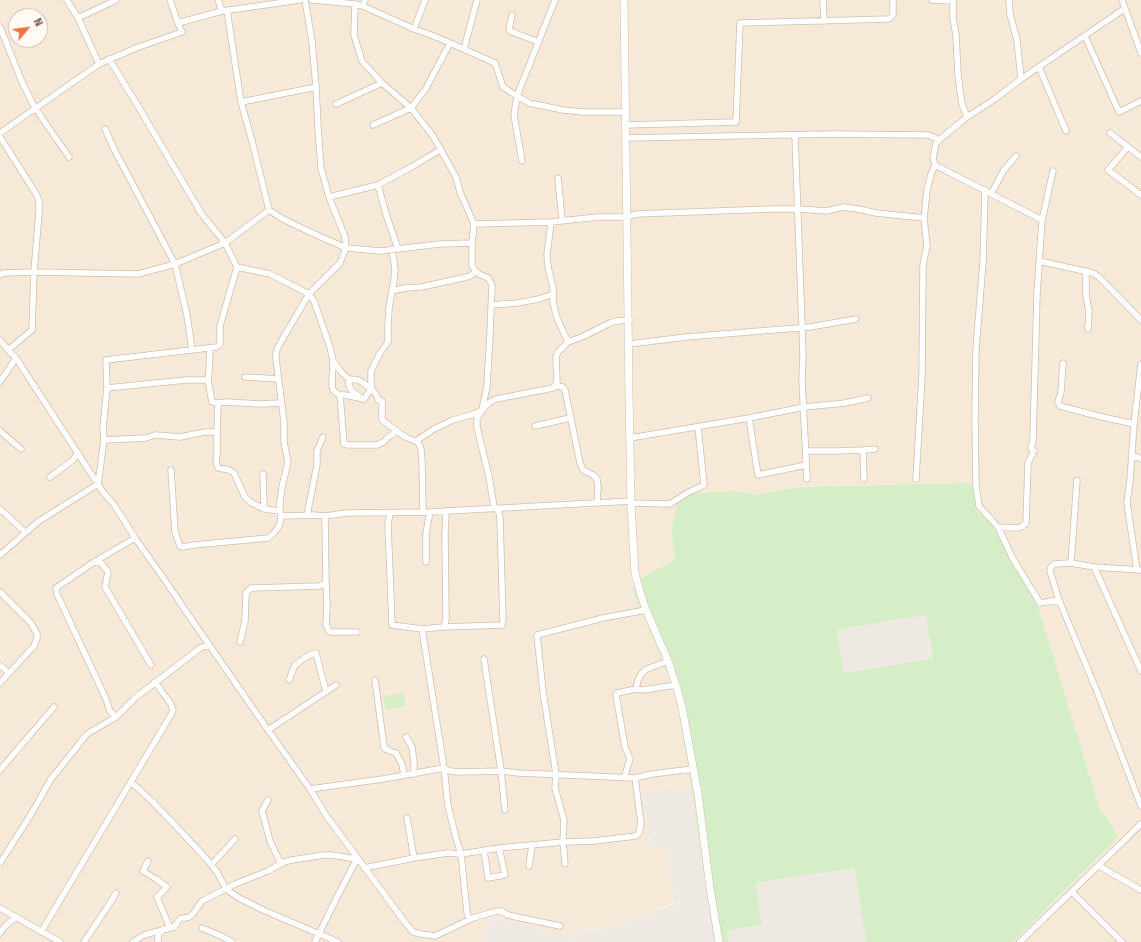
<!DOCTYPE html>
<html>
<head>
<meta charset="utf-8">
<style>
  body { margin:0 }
  #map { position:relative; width:1141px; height:942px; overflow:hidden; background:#fef7eb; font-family:"Fira Sans",sans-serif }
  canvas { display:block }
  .north { position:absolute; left:8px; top:8px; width:40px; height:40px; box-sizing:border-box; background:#fffaf3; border:1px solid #cbbbaf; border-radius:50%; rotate:61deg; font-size:11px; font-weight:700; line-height:16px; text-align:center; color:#7c5d4a }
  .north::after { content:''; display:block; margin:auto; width:14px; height:18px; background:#ef6f49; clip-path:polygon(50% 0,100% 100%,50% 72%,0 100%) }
</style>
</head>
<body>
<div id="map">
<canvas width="1141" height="942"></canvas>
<div class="north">N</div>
</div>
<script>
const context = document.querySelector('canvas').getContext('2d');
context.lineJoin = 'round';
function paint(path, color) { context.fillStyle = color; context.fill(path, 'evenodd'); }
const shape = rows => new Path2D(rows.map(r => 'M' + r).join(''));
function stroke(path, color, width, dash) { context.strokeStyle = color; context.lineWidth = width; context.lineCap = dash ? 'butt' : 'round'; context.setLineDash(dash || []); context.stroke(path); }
paint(shape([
  [0,0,1141,0,1141,942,1013,942,1118,837,1107,817,1100,810,1039,609,991,523,976,511,973,484,963,483,797,487,756,495,737,491,692,494,671,530,675,559,642,578,632,589,671,682,678,710,691,786,643,792,650,850,666,849,674,903,610,928,580,929,575,939,490,916,482,942,0,942],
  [16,16,40,16,40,40,16,40]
]), '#f6e9d8');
paint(shape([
  [926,615,933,658,844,673,837,630],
  [691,786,714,942,482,942,490,916,575,938,580,929,610,928,674,904,666,849,650,850,643,792],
  [854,868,866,942,728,942,727,931,762,925,756,883]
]), '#efe9e3');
paint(shape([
  [963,483,973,484,976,511,991,523,1039,609,1100,810,1107,817,1118,837,1013,942,866,942,854,868,756,883,762,925,727,931,728,942,714,942,691,786,678,710,671,682,632,589,642,578,675,559,671,530,678,502,692,494,710,492,737,491,756,495,797,487],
  [926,615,933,658,844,673,837,630],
  [403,693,406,706,386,710,383,696]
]), '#d6eec7');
const minor = shape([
  [67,0,78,18,99,64],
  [170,0,178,23],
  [218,0,222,11],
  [312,0,355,4],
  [823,0,824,21],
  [932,0,953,1],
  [953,0,953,19,956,35,958,75,962,104,967,117],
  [1009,0,1010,14,1017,40,1021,79],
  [1122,0,1141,53],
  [363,6,365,0],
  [227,10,241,102,252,141,269,210],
  [512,15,509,29,510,31,538,42],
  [78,18,116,0],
  [0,27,22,82,35,108,69,157],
  [414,29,425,0],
  [1085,36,1119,112,1141,101],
  [464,49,477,0],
  [1039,67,1066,131],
  [241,102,316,87],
  [336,104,382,83],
  [373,125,411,108,425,90,450,43],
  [626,125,736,122,740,23,889,19,893,15,893,0],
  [105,129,115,151,175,264,187,315,192,350],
  [0,133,99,64,136,48,182,32,178,23,222,11,300,0],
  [1110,133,1141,157],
  [795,135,803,355,802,380,807,479],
  [0,137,35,192,39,200,39,212,34,272,32,330,8,350,0,340],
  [626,138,832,134,929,135,939,140],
  [1128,147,1108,170,1141,195],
  [522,161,514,115,517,96,555,0],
  [558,178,562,220],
  [378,185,386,214,398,249],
  [985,190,983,262,976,349,975,418,976,486,979,506,998,527,1013,559,1040,603,1059,600],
  [991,194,1004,170,1016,156],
  [329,197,378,185,413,166,440,150],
  [798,209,827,211,843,207,858,209,876,213,924,218],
  [1042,220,935,165,933,158,936,143,945,135,967,117,995,99,1021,79,1124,9],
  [551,222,547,255,548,267,553,288,553,302,557,318,568,342],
  [474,224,460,192,456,177,433,136,411,108,382,83,362,61,354,35,355,4,363,6,414,29,434,36,495,63,503,87,517,96,529,103,563,110,583,112,625,112],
  [472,243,472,265,474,269,479,274,488,278,492,285,490,334,487,386,482,410],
  [1039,261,1093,273,1099,277,1141,320],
  [237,267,270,274,309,294,314,301,330,347,333,361,332,385,333,390,336,393,340,395,345,395,364,399],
  [1086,271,1086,295,1089,311,1088,329],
  [0,275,3,273,34,272,138,274,175,264,225,243,269,210,283,219,312,233,346,248,381,251,439,244,472,243,474,224,551,222,598,217,627,217,636,214,771,209,798,209],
  [392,291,405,288,421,287,458,279,470,276,473,274,476,271],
  [491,305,517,303,539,299,553,294],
  [629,344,686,337,810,327,856,319],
  [210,348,209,372,208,380,212,402,218,403,226,402,261,404,281,403],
  [8,350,16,358,90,472,103,492,115,506,135,538,167,583,185,610,268,730,310,789,328,818,407,925,413,932,421,934,435,936,473,918,497,911,501,911,508,915,521,918,560,926],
  [333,361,342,373,349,379,358,380,362,382,371,389,376,394,378,400,382,401,382,420,405,437,418,442,421,449,422,462,423,512],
  [1063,363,1061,392,1058,402,1060,406,1098,416,1134,424],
  [245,377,278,379],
  [349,379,349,385,352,391,360,397],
  [0,382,16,358],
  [556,386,563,387,565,390,580,463,583,470,593,475,597,479,598,488,597,503],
  [107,388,186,380,208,380],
  [340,395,344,444,348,445,377,445,385,441,387,438,397,431],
  [364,399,371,389,371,371,380,353,388,342,388,325,389,308,394,280,395,269,392,249],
  [218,403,217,432,217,455,216,461,218,468,229,470,234,473,245,497,250,502,264,509,280,511],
  [749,418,758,475,806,465],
  [535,426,570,418],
  [0,431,21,449],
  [630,438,749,418,804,407,845,403,868,398],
  [104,440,146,438,155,435,180,437,205,432,217,432],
  [416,441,434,429,453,420,474,414,480,411],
  [863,450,875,449],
  [806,451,838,451,863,450,864,479],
  [1132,455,1141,459],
  [171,470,175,532,180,546,183,547,194,545,268,538,272,535,277,529,280,524,281,516,280,511,280,502,282,487,288,462,284,442,284,422,276,359,276,353,278,347,286,333,309,294,340,263,346,248,345,237,329,197,321,168,318,127,316,87,312,41,305,0],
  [263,474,264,509],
  [50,477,73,460,78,453],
  [916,479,922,376,923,266,924,259,927,246,924,218,927,190,931,174,935,165],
  [631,503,670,504,687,493,704,485,698,427],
  [0,509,25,532],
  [390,513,388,524,392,625,422,629,443,627,445,625,446,618,445,533,446,511],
  [307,515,317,465,317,451,323,437],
  [281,516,313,515,325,516,347,513,430,512,631,501],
  [325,516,326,583,327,605,326,625,329,631,331,632,357,632],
  [998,527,1016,528,1021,527,1026,523,1028,463,1034,451,1031,448,1033,441,1037,294,1042,220,1053,171],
  [0,555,39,521,98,484,104,440,103,427,107,388,106,360,217,347,220,344,220,326,237,267,225,243,201,213,138,106,109,59],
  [94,562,101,563,108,572,105,587,151,665],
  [426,562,426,533,430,512],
  [1071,563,1077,480],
  [1094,567,1141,671],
  [1137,570,1127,503,1130,480,1134,424,1141,364],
  [1141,570,1094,567,1071,563,1054,564,1051,567,1050,571,1059,600,1098,694,1141,806],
  [0,592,31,623,37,634,37,638,34,646,0,683],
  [503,621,500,518,499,512,494,507,489,477,477,427,477,418,482,410,490,402,496,399,553,388,557,383,556,357,558,352,568,342,582,337,610,323,617,321,629,320],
  [443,627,502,625],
  [422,629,444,768,448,806,456,838,461,854,467,912,469,920],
  [240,642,245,621,246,593,251,588,319,586,326,583],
  [484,659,501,771,505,810],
  [0,665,9,673],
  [289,680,295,665,309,655,316,653,326,692],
  [375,680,384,747,385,749,396,753,402,764,404,775],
  [636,689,638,680,642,673,647,669,668,661],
  [116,717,110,711,106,699,57,594,56,588,94,562,135,538],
  [268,730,336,685],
  [406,737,412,747,414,763,414,774],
  [0,770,54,707],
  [624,778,630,759,625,747,616,695,617,693,636,689,643,690,676,685],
  [131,782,153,802,203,855,217,872,226,889,239,898,263,910,338,942],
  [310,789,383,779,444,768,450,771,459,772,501,771,519,773,635,778,652,774,693,769],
  [268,800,262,811,270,841,281,864],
  [407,818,414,858],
  [484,850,488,878,505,875,499,848],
  [148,861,143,871,156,879,167,887,157,897,170,928],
  [0,863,30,816,51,779,87,734,116,717,135,698,190,656,200,648,209,645],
  [212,864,235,839],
  [565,864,563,842,564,820,555,788,556,774,543,692,537,635,603,618,646,610],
  [529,866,532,845],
  [1099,866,1141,890],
  [364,868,414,858,448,853,461,854,499,848,563,842,594,841,636,836,639,833,641,823,635,778],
  [1072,892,1122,942],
  [0,908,60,942],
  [202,928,221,936,232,942],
  [41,932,172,713,173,710,171,704,155,682],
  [0,933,5,926,15,918],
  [84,942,108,906,116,893],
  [133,942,144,935,174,927,180,919,189,917,193,914,202,901,235,884,268,871,284,862,292,860,324,855,331,855,357,859,338,895,315,942],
  [158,942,158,936,163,929],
  [1020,942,1141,824]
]);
const tertiary = shape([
  [624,0,629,394,631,505,635,574,641,595,646,610,668,661,676,685,682,707,698,794,710,888,719,942]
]);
stroke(minor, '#d2bfae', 7);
stroke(tertiary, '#d2bfae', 8);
stroke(minor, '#fff', 5.5);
stroke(tertiary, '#fff', 7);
</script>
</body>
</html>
